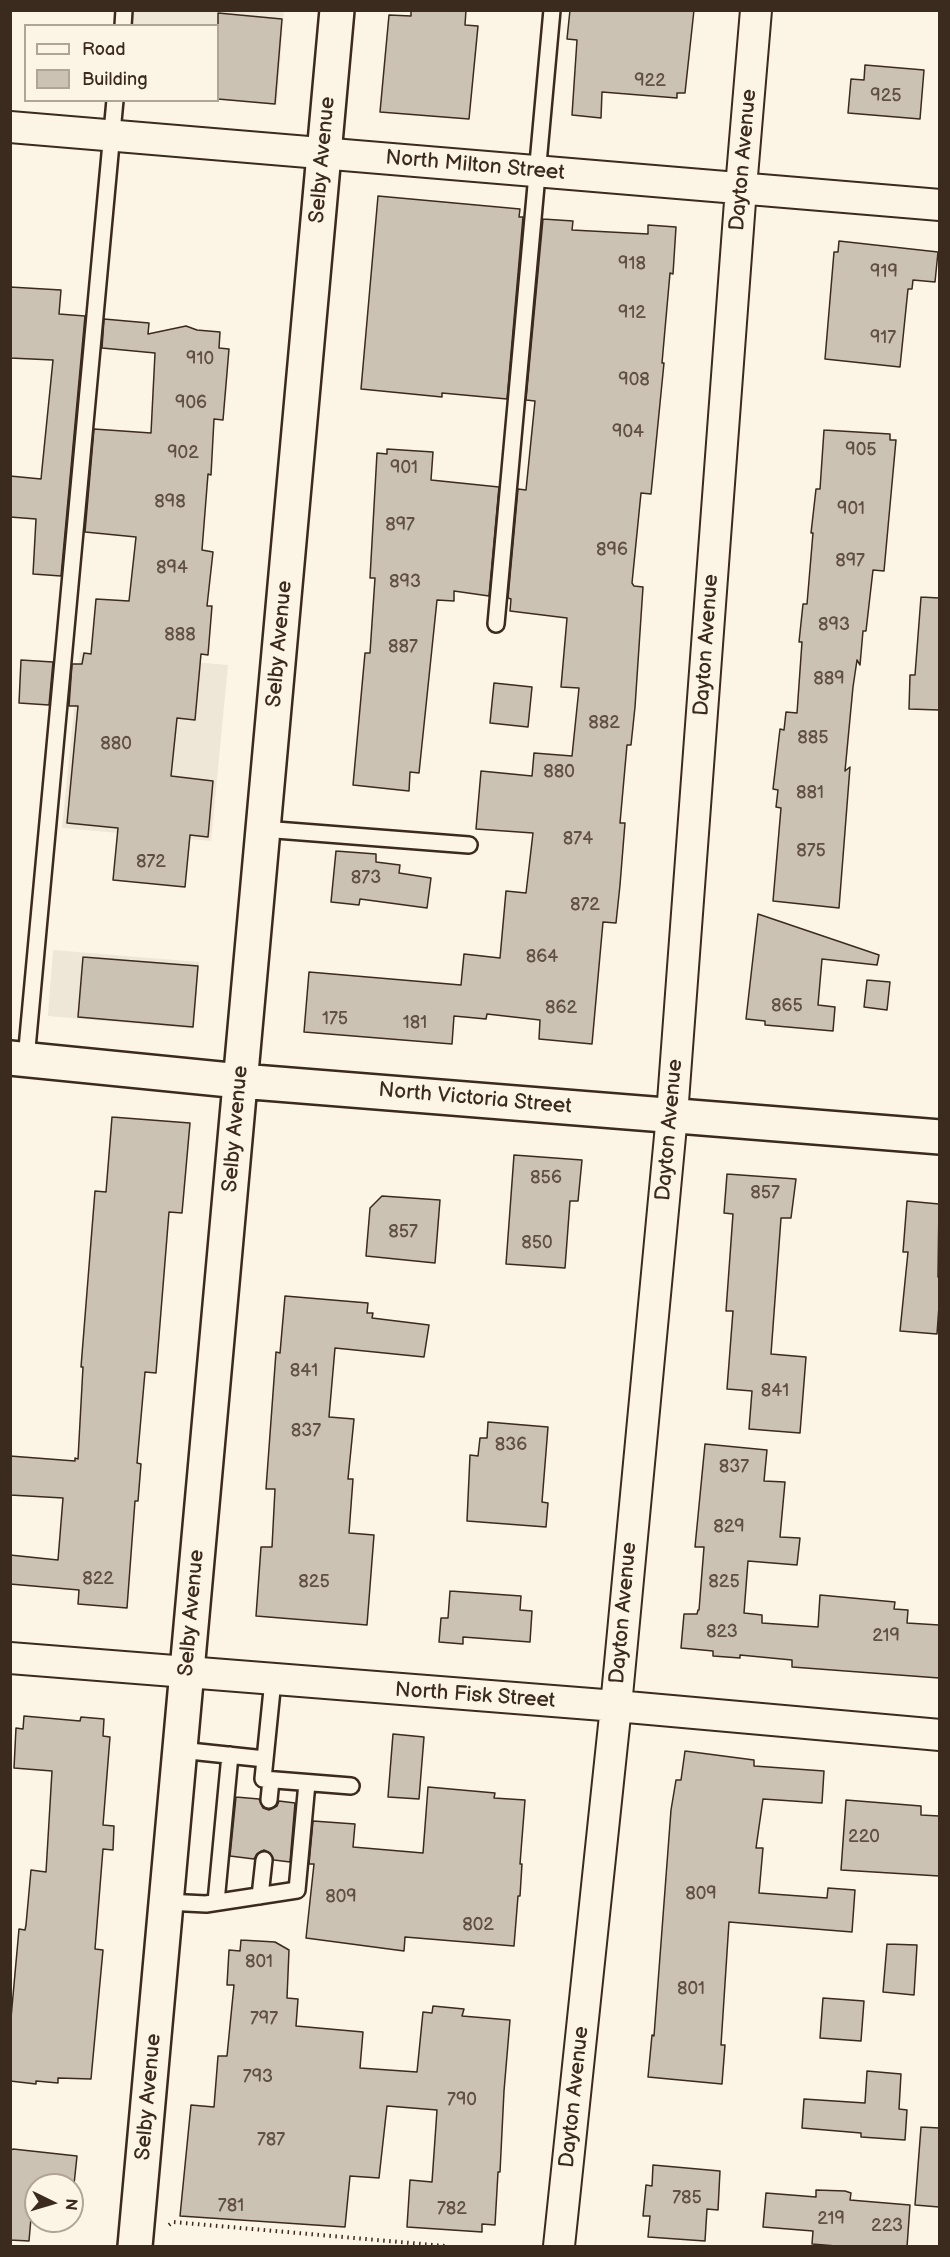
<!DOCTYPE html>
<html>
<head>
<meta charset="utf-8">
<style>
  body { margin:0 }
  #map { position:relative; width:950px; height:2257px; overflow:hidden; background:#fcf5e5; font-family:"Balsamiq Sans",sans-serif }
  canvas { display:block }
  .frame { position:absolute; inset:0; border:12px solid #3b2a1e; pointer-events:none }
  .legend { position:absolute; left:24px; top:24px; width:195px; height:78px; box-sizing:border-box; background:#fcf5e5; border:2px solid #afa495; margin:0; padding:8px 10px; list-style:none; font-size:18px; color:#3b2a1e }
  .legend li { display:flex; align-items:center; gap:12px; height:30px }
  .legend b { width:30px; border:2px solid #afa495 }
  .north { position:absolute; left:24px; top:2173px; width:60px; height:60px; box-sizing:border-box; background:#fcf5e5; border:2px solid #afa495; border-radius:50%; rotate:95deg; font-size:16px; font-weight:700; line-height:24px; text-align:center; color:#3b2a1e }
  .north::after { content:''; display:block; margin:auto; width:21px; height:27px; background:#3b2a1e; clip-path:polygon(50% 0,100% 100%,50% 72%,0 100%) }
</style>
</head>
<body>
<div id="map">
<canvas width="950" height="2257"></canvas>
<div class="frame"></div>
<ul class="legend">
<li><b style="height:8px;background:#fcf5e5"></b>Road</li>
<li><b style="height:16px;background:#ccc2b3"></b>Building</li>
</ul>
<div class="north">N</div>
</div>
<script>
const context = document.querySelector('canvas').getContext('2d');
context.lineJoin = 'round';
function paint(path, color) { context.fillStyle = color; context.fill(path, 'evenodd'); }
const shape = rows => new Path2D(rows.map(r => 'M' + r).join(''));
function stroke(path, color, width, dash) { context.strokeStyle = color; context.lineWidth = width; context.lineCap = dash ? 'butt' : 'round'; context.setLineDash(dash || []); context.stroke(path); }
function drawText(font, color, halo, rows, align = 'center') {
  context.font = font + ' "Balsamiq Sans",sans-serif'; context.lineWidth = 4.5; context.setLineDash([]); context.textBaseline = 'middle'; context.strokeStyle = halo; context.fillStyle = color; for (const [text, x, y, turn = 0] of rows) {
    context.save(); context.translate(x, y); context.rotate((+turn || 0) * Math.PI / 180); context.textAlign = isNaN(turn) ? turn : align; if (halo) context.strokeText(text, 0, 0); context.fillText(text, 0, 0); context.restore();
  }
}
paint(shape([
  [131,11,284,11,277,105,218,100,218,26,130,26],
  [80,652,228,665,211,841,62,828],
  [53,950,199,962,194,1029,48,1016]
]), '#eee6d6');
const building = shape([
  [411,10,466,10,465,25,478,26,469,119,380,112,389,15,411,16,411,10],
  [570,10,694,10,685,93,677,93,677,98,602,92,601,118,572,115,577,40,567,39,570,10],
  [218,13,282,19,275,104,218,99,218,13],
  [865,65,924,70,920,119,848,113,851,79,864,80,865,65],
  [378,196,520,209,519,217,523,217,507,399,442,393,442,397,361,389,378,196],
  [543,219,573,221,572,230,648,234,648,225,676,227,673,274,670,273,662,363,664,363,651,494,641,493,632,583,634,586,643,587,635,707,631,745,627,745,620,823,625,823,620,885,616,923,603,922,592,1044,539,1039,540,1020,487,1014,486,1019,454,1016,452,1044,304,1032,309,972,461,985,464,954,500,958,506,891,526,893,533,833,476,829,481,771,532,776,534,753,572,756,579,688,561,687,567,618,510,611,511,599,508,598,518,489,526,490,535,401,526,400,543,219],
  [839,241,938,252,935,282,913,280,912,289,908,289,900,367,825,359,834,252,838,252,839,241],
  [10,287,61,290,59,314,85,316,61,576,33,574,36,519,10,517,10,476,41,479,53,360,10,358,10,287],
  [104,319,149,323,148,334,186,326,197,330,220,332,219,348,229,349,223,420,214,419,211,475,208,474,202,550,213,552,207,606,212,606,208,655,201,654,195,720,177,718,171,776,213,781,208,837,190,835,185,887,113,880,118,828,67,823,78,706,69,706,72,664,82,664,84,653,91,654,96,599,129,601,136,537,85,532,94,429,151,433,155,353,102,348,104,319],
  [824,430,890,434,890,440,896,440,884,571,873,570,866,631,863,631,860,665,857,660,853,687,845,771,850,767,839,908,773,901,781,808,776,807,778,790,773,789,780,729,784,730,786,712,797,713,802,642,799,642,803,604,807,604,813,533,811,533,816,489,820,489,824,430],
  [387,449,433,452,431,480,499,487,489,596,454,591,454,601,437,600,419,773,410,772,409,791,353,785,365,653,370,653,375,578,370,578,377,453,387,454,387,449],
  [921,597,939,598,939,710,909,709,910,675,915,675,921,597],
  [21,660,53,662,49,705,19,703,21,660],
  [494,683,532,687,528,727,490,723,494,683],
  [336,851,376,854,376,862,400,865,399,873,431,878,427,908,360,899,359,905,331,902,336,851],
  [758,914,879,955,877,965,822,959,818,1005,835,1007,833,1031,765,1025,765,1021,746,1019,758,914],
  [83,957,198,966,193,1027,78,1017,83,957],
  [867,980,890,982,887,1010,864,1007,867,980],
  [112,1117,190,1123,182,1213,169,1212,156,1373,145,1372,137,1463,141,1464,138,1501,135,1501,127,1608,78,1604,79,1590,10,1584,10,1555,58,1560,63,1498,10,1495,10,1456,75,1461,75,1458,78,1459,83,1367,81,1367,95,1191,106,1192,112,1117],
  [514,1155,582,1160,578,1201,570,1201,565,1268,506,1264,514,1155],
  [727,1174,796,1179,791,1218,781,1218,771,1354,806,1357,800,1433,749,1429,752,1391,727,1389,733,1311,726,1311,733,1214,724,1213,727,1174],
  [382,1196,440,1200,435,1263,366,1256,370,1208,382,1196],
  [907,1201,939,1204,938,1277,939,1277,939,1306,937,1334,900,1331,908,1252,903,1252,907,1201],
  [285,1296,368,1303,367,1313,373,1313,372,1318,429,1325,424,1357,335,1348,329,1417,354,1419,348,1479,353,1479,349,1533,374,1535,367,1625,256,1616,261,1547,272,1547,275,1489,266,1489,276,1352,280,1353,285,1296],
  [488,1422,548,1427,542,1502,548,1503,546,1527,467,1521,470,1455,478,1456,480,1438,487,1438,488,1422],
  [705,1444,767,1450,764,1481,785,1482,780,1537,800,1538,797,1565,748,1561,744,1613,762,1615,762,1623,818,1627,820,1595,895,1602,894,1609,908,1610,907,1623,939,1625,939,1678,792,1667,792,1660,740,1655,740,1658,713,1656,713,1651,681,1648,684,1614,697,1614,698,1610,699,1610,704,1547,695,1547,705,1444],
  [450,1591,521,1596,520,1610,532,1611,530,1642,463,1637,463,1644,439,1642,441,1618,448,1618,450,1591],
  [24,1716,80,1721,81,1717,104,1719,103,1736,110,1737,103,1825,114,1826,113,1850,103,1849,95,1949,103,1950,91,2079,58,2078,58,2083,36,2081,36,2084,10,2081,10,2029,19,1929,25,1930,26,1925,31,1870,46,1872,52,1771,14,1768,16,1728,23,1729,24,1716],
  [393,1734,424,1737,419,1799,388,1797,393,1734],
  [685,1751,754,1760,754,1766,824,1771,822,1803,763,1799,756,1848,763,1848,759,1893,827,1898,828,1888,855,1890,852,1932,729,1922,721,2045,725,2045,722,2084,648,2077,652,2035,654,2036,671,1810,676,1780,681,1780,685,1751],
  [428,1787,495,1793,494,1798,525,1800,520,1864,522,1864,520,1896,518,1896,514,1946,405,1937,404,1951,306,1938,314,1864,309,1864,313,1821,355,1824,353,1847,423,1853,428,1787],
  [236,1797,259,1799,263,1808,269,1810,277,1806,279,1801,295,1803,290,1862,274,1860,270,1853,264,1850,257,1854,254,1859,230,1856,236,1797],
  [846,1800,921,1806,921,1815,939,1816,939,1876,841,1870,846,1800],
  [241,1940,275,1942,289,1950,287,1998,298,1999,296,2026,363,2032,360,2068,417,2072,423,2012,432,2013,433,2006,464,2009,462,2016,510,2020,504,2091,500,2172,498,2172,495,2225,482,2224,482,2232,407,2227,410,2180,432,2182,437,2110,387,2106,379,2178,350,2176,345,2227,180,2216,191,2105,214,2107,218,2056,227,2056,234,1985,227,1985,229,1950,240,1951,241,1940],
  [887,1944,917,1945,914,1995,883,1992,887,1944],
  [823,1998,864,2001,861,2041,820,2038,823,1998],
  [867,2071,901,2074,899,2109,907,2110,905,2140,861,2137,861,2133,802,2128,804,2099,865,2103,867,2071],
  [921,2127,939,2128,939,2207,915,2205,921,2127],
  [13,2149,77,2156,73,2194,72,2185,36,2185,36,2196,33,2195,29,2241,10,2240,10,2151,13,2149],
  [653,2165,720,2171,718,2210,707,2209,705,2241,648,2237,650,2216,643,2216,646,2185,652,2186,653,2165],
  [816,2190,845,2191,851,2193,850,2200,910,2205,907,2247,848,2247,812,2244,813,2231,763,2227,766,2193,816,2197,816,2190]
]);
paint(building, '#ccc2b3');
stroke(building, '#3b2a1e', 1.5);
const service = shape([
  [123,26,124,10],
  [496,624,552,10],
  [263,829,469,845],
  [26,1059,115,100],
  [273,1680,263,1779,351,1786],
  [180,1750,265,1759],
  [269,1800,271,1780],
  [260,1896,264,1860],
  [166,1902,206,1904,297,1890,307,1783],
  [216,1902,230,1755]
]);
const minor = shape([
  [10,127,940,205],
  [10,1658,616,1706,940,1735],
  [559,2246,616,1706,672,1115,741,188,756,10]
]);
const tertiary = shape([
  [10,1058,240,1081,940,1137],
  [135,2246,337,10]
]);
stroke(service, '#3b2a1e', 20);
stroke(minor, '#3b2a1e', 34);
stroke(tertiary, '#3b2a1e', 38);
stroke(shape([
  [169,2225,173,2222,445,2246]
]), '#3b2a1e', 4, [1.5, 4.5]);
stroke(service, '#fcf5e5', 15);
stroke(minor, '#fcf5e5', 30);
stroke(tertiary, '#fcf5e5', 33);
drawText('18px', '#5f5043', null, [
  ["922",650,81],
  ["925",886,96],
  ["918",632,264],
  ["919",884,272],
  ["912",632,313],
  ["917",883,338],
  ["910",200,359],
  ["908",634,380],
  ["906",191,403],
  ["904",628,432],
  ["905",861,450],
  ["902",183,453],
  ["901",404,468],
  ["898",170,502],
  ["901",851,509],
  ["897",400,525],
  ["896",612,550],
  ["897",850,561],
  ["894",172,568],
  ["893",405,582],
  ["893",834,625],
  ["888",180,635],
  ["887",403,647],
  ["889",829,679],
  ["882",604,723],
  ["885",813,738],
  ["880",116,744],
  ["880",559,772],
  ["881",810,793],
  ["874",578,839],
  ["875",811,851],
  ["872",151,862],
  ["873",366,878],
  ["872",585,905],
  ["864",542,957],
  ["865",787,1006],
  ["862",561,1008],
  ["175",335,1019],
  ["181",415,1023],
  ["856",546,1178],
  ["857",765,1193],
  ["857",403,1232],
  ["850",537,1243],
  ["841",304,1371],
  ["841",775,1391],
  ["837",306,1431],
  ["836",511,1445],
  ["837",734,1467],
  ["829",729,1527],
  ["822",98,1579],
  ["825",314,1582],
  ["825",724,1582],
  ["823",722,1632],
  ["219",886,1636],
  ["220",864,1837],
  ["809",701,1894],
  ["809",341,1897],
  ["802",478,1925],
  ["801",259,1962],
  ["801",691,1989],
  ["797",264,2019],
  ["793",258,2077],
  ["790",462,2100],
  ["787",271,2140],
  ["785",687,2198],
  ["781",231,2206],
  ["782",452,2209],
  ["219",831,2219],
  ["223",887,2226]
]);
drawText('21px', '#3b2a1e', '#fcf5e5', [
  ["Selby Avenue",323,160,-85],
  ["Dayton Avenue",744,160,-85],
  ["North Milton Street",475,166,5],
  ["Selby Avenue",280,644,-85],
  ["Dayton Avenue",707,645,-86],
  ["North Victoria Street",475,1099,5],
  ["Selby Avenue",236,1129,-85],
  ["Dayton Avenue",670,1130,-85],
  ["Selby Avenue",192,1613,-85],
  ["Dayton Avenue",624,1613,-85],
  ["North Fisk Street",475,1696,4],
  ["Selby Avenue",149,2097,-85],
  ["Dayton Avenue",575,2097,-84]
]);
</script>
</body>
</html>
